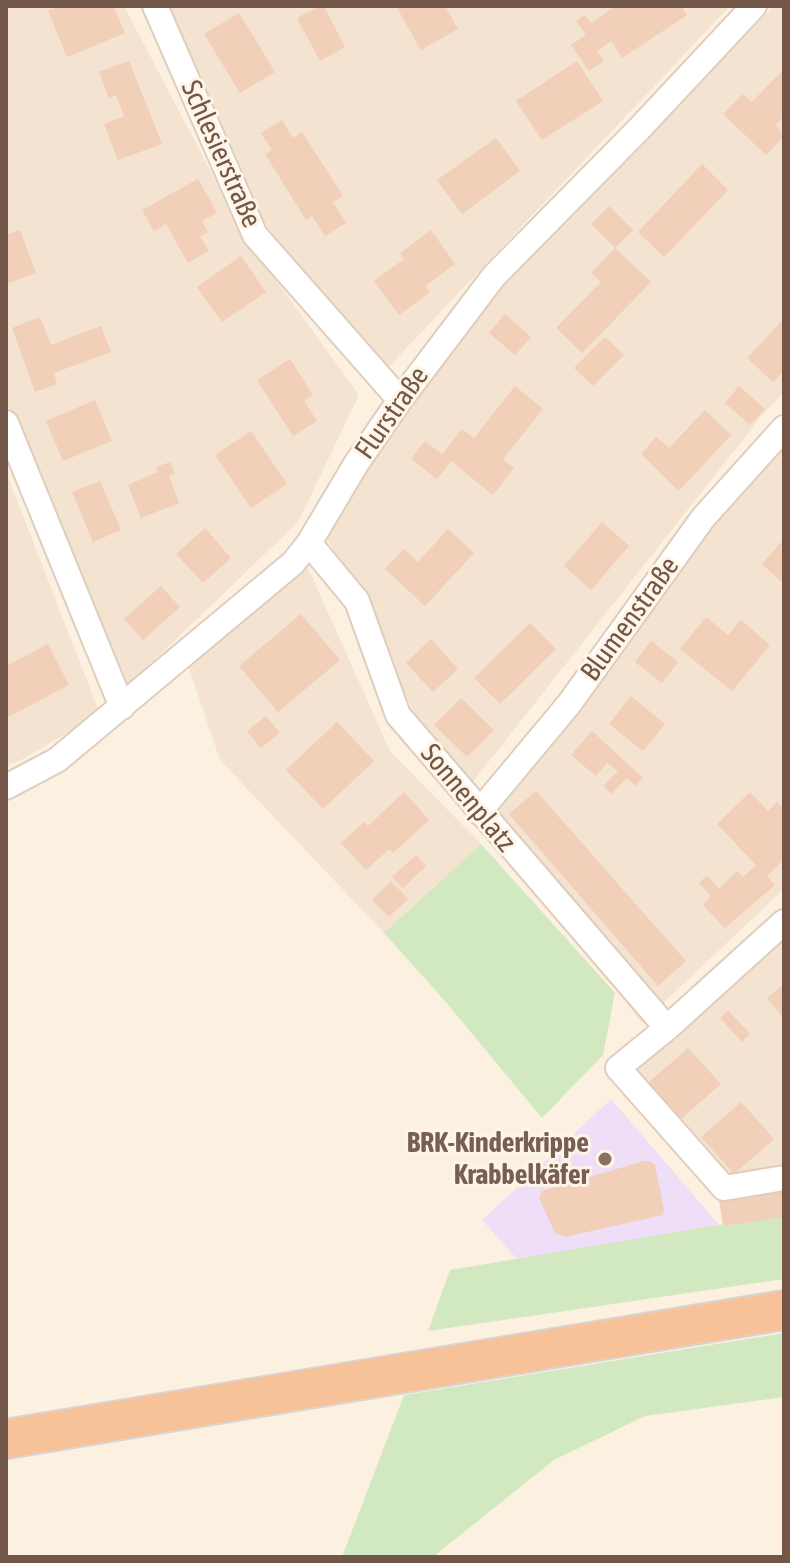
<!DOCTYPE html>
<html>
<head>
<meta charset="utf-8">
<style>
  body { margin:0 }
  #map { position:relative; width:790px; height:1563px; overflow:hidden; background:#fcf1e1; font-family:"Asap Condensed",sans-serif }
  canvas { display:block }
  .frame { position:absolute; inset:0; border:8px solid #725749; pointer-events:none }
</style>
</head>
<body>
<div id="map">
<canvas width="790" height="1563"></canvas>
<div class="frame"></div>
</div>
<script>
const context = document.querySelector('canvas').getContext('2d');
context.lineJoin = 'round';
function paint(path, color) { context.fillStyle = color; context.fill(path, 'evenodd'); }
const shape = rows => new Path2D(rows.map(r => 'M' + r).join(''));
function stroke(path, color, width, dash) { context.strokeStyle = color; context.lineWidth = width; context.lineCap = dash ? 'butt' : 'round'; context.setLineDash(dash || []); context.stroke(path); }
function drawText(font, color, halo, rows, align = 'center') {
  context.font = font + ' "Asap Condensed",sans-serif'; context.lineWidth = 6; context.setLineDash([]); context.textBaseline = 'middle'; context.strokeStyle = halo; context.fillStyle = color; for (const [text, x, y, turn = 0] of rows) {
    context.save(); context.translate(x, y); context.rotate((+turn || 0) * Math.PI / 180); context.textAlign = isNaN(turn) ? turn : align; if (halo) context.strokeText(text, 0, 0); context.fillText(text, 0, 0); context.restore();
  }
}
paint(shape([
  [6,6,124,6,246,239,359,395,298,522,118,695,6,399],
  [169,6,730,6,382,374,268,228,154,14],
  [774,6,784,6,784,392,764,413,471,784,424,732,322,528,388,400],
  [784,422,784,889,642,1023,481,811],
  [6,472,100,714,19,761,6,766],
  [304,559,390,751,481,844,384,933,220,760,189,668],
  [784,924,784,1214,738,1221,622,1081]
]), '#f3e3d0');
paint(shape([
  [611,1099,719,1225,517,1259,482,1220]
]), '#eedef8');
paint(shape([
  [481,844,615,993,603,1055,542,1118,445,1001,384,933],
  [784,1214,784,1279,428,1331,450,1270],
  [784,1333,784,1397,645,1416,554,1460,433,1557,342,1557,404,1395]
]), '#d1e8c0');
paint(shape([
  [60,6,113,6,125,33,67,57,48,11],
  [320,6,324,6,345,47,320,61,297,18],
  [396,6,445,6,458,29,421,50],
  [616,6,681,6,687,15,622,58,611,41,597,51,604,61,589,71,571,45,586,35,576,21,585,15,591,23],
  [239,13,275,72,240,93,204,34],
  [129,61,162,144,118,160,104,124,124,116,116,95,109,98,99,72],
  [577,61,603,101,542,140,516,101],
  [784,69,784,117,776,125,784,136,766,155,723,114,743,94,752,102],
  [282,120,293,138,302,132,343,196,333,202,346,223,325,236,312,216,306,220,265,154,272,150,261,133],
  [496,138,520,171,462,214,437,180],
  [702,164,728,190,664,257,638,232],
  [198,179,217,213,202,221,208,232,200,236,209,251,188,263,166,224,154,231,142,210],
  [609,206,633,230,615,248,591,224],
  [20,230,36,273,6,284,6,235],
  [431,230,455,264,425,286,430,292,399,315,374,281,404,259,400,253],
  [615,248,651,282,582,353,556,328,601,282,591,273],
  [241,256,266,292,222,322,197,287],
  [505,314,531,337,515,355,489,333],
  [40,317,51,345,101,326,111,352,54,373,57,384,35,392,12,328],
  [784,319,784,370,773,382,747,358],
  [605,337,624,355,593,386,574,368],
  [290,359,313,395,304,401,317,421,293,436,257,380],
  [515,386,543,409,503,459,514,468,493,495,451,461,437,479,411,459,425,441,442,454,462,429,474,438],
  [739,386,765,409,750,425,725,403],
  [95,400,112,441,63,461,46,421],
  [705,410,731,435,679,491,641,454,656,437,669,448],
  [251,431,287,484,251,508,215,455],
  [170,462,175,474,169,476,179,503,141,518,128,485,158,472,156,467],
  [100,481,121,530,93,542,72,492],
  [602,522,629,546,591,590,564,566],
  [205,528,231,558,203,583,176,554],
  [448,529,474,553,425,606,385,569,404,549,418,562],
  [784,539,784,584,762,564],
  [161,586,180,607,143,640,124,619],
  [301,614,340,660,278,712,239,666],
  [706,617,728,635,741,620,770,645,732,691,680,649],
  [530,623,556,649,500,704,474,678],
  [431,639,458,669,433,692,406,663],
  [651,641,678,662,662,683,635,662],
  [48,644,69,685,6,718,6,666],
  [631,696,665,724,643,751,609,724],
  [461,698,494,730,467,757,434,725],
  [266,716,280,733,261,748,247,731],
  [337,722,374,761,323,809,286,770],
  [592,731,643,778,635,786,627,778,611,794,603,786,618,771,607,763,596,776,571,755],
  [536,791,686,961,658,986,509,814],
  [404,792,429,820,393,853,389,849,366,870,341,843,364,822,368,826],
  [750,792,768,811,777,802,784,810,784,859,767,876,775,885,725,928,703,905,711,896,699,883,707,875,719,889,737,871,743,877,756,865,717,824],
  [416,855,426,866,403,888,392,877],
  [391,881,408,899,389,917,372,900],
  [784,984,784,1019,767,998],
  [728,1010,750,1034,742,1042,720,1018],
  [688,1048,721,1084,681,1119,648,1083],
  [741,1102,774,1139,734,1174,701,1137],
  [644,1161,650,1161,655,1165,664,1209,663,1215,565,1237,555,1233,539,1198,542,1191],
  [782,1190,784,1217,723,1226,719,1200]
]), '#f1cfb9');
const minor = shape([
  [155,6,255,235,400,400],
  [6,423,122,707],
  [309,543,357,601,398,715,667,1028],
  [6,787,57,760,293,563,309,543,356,464,400,400,494,276,639,129,754,6],
  [479,812,569,704,703,518,784,428],
  [784,922,667,1028,618,1068,724,1188,784,1178]
]);
const trunk = shape([
  [6,1439,784,1310]
]);
stroke(minor, '#dfcdbd', 28);
stroke(trunk, '#dad3d0', 42);
stroke(minor, '#fff', 24);
stroke(trunk, '#f8c299', 38);
for (const [x, y, r, color] of [
  [605,1159,8,"#8d6e63"]
]) { const dot = new Path2D(); dot.arc(x, y, r, 0, 2 * Math.PI); context.fillStyle = color; context.fill(dot); stroke(dot, '#fff5e7', 3); }
drawText('28px', '#725749', '#fff5e7', [
  ["Schlesierstraße",221,154,66],
  ["Flurstraße",392,413,-55],
  ["Blumenstraße",630,619,-54],
  ["Sonnenplatz",468,798,50]
]);
drawText('bold 28px', '#785e54', '#fff5e7', [
  ["BRK-Kinderkrippe",589,1143],
  ["Krabbelkäfer",589,1175]
], 'right');
</script>
</body>
</html>
